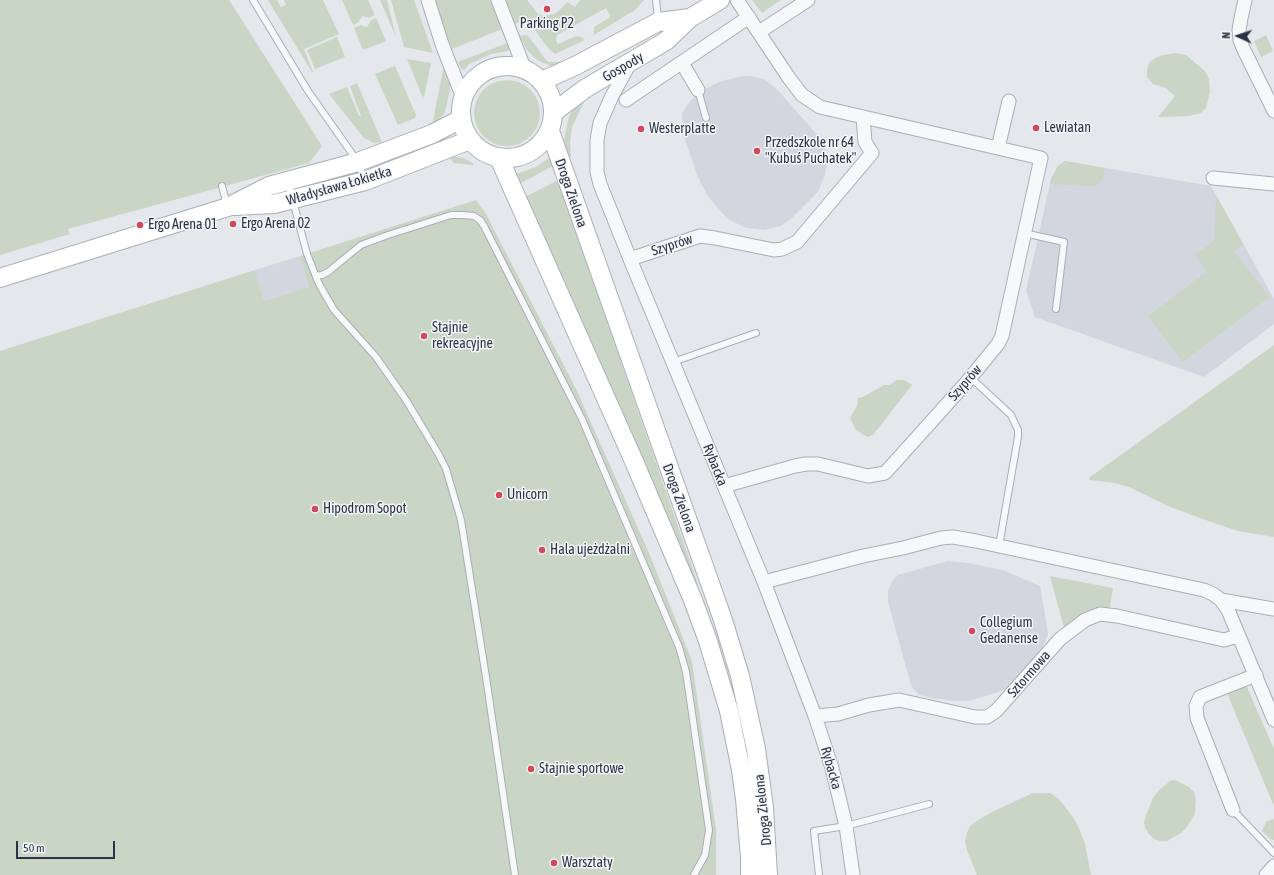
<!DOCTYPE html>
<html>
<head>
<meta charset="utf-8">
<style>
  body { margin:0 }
  #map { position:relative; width:1274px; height:875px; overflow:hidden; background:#e4e7ec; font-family:"Asap Condensed",sans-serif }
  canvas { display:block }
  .north { position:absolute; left:1218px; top:16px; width:40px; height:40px; -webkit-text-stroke:3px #f4f6f9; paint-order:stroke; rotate:273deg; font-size:11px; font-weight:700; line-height:16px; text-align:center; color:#2b3445 }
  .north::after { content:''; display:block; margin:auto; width:14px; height:18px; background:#2b3445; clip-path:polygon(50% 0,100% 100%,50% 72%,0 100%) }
  .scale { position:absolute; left:16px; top:841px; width:99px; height:18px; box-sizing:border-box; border:2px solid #2b3445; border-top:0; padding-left:5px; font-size:12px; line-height:14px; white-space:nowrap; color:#2b3445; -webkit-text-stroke:3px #f4f6f9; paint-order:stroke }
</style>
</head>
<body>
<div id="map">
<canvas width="1274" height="875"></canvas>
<div class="north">N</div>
<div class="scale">50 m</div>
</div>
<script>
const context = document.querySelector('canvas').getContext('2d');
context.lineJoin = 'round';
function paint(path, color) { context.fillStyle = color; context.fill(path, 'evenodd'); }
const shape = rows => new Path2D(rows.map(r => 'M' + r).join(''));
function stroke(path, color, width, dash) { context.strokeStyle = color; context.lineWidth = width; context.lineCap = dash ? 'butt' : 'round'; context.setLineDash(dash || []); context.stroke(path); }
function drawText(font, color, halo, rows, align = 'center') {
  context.font = font + ' "Asap Condensed",sans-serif'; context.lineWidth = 3; context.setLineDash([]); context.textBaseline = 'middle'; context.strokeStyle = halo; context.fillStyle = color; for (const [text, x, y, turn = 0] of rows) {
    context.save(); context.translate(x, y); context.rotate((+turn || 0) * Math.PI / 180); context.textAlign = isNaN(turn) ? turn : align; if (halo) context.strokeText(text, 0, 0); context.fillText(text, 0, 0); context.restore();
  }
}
paint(shape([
  [742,76,752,76,765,80,776,88,820,138,825,149,827,164,825,175,818,192,793,217,781,226,772,228,764,230,746,228,728,219,714,204,706,193,697,175,683,133,682,114,687,105,694,97,703,90,719,82],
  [1065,161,1211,186,1274,299,1274,324,1204,377,1035,317,1026,291,1051,179,1058,166],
  [300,256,309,287,264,301,255,270],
  [948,561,968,563,1003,570,1040,586,1047,627,1048,635,1042,648,1014,682,1004,690,969,701,955,701,932,698,920,695,915,691,911,685,888,602,888,590,894,579,898,575]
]), '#d2d6de');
paint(shape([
  [0,0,229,0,322,146,309,163,68,229,70,234,0,255],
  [268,0,277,0,281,7,286,5,284,0,323,0,339,34,304,49,313,72,312,72],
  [342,0,368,0,375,15,369,18,363,16,360,19,359,22,353,25],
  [380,0,387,0,396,37],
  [391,0,414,0,433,53,404,47],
  [433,0,491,0,502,29,452,49],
  [504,0,527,0,538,14,544,16,554,14,559,11,567,2,575,7,580,0,644,0,635,10,594,35,594,27,609,18,610,15,606,8,557,35,556,40,558,44,576,36,581,37,585,40,555,54,549,49,530,24,524,21,514,24],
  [752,0,781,0,762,13],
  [376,18,386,41,363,50,354,28,361,25,366,27,368,26,370,21],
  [525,35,528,36,533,42,546,60,549,62,557,62,566,61,556,66,551,66,537,60,527,50,520,36],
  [1266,35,1273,51,1261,57,1254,41],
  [337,37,345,57,315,69,307,50],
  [507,43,509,48,508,51,491,54,469,64,464,70,461,69,458,62],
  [1176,53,1186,55,1205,71,1209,79,1210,92,1206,108,1201,113,1189,116,1158,117,1175,96,1166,88,1153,84,1147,77,1147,70,1149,63,1155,58,1163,55],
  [407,59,431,63,424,97,422,96],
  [395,66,416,115,415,118,398,125,375,74],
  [444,68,450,82,450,89,445,112,441,118,434,123,433,120,443,70],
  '474 113a33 33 0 1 1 66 0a33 33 0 1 1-66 0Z',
  [357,83,382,142,374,143,364,138,329,94,347,87,359,116,361,116,350,86],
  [585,100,572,127,570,142,571,157,568,158,564,141,568,120,572,109],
  [449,157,458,157,464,158,474,164,473,165,454,163],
  [550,157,553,166,519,184,516,174,536,167],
  [1065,161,1104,168,1103,178,1099,183,1094,186,1050,184,1051,179,1058,166],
  [558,180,698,584,696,585,675,533,525,197],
  [1216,199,1218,199,1243,244,1234,251,1269,297,1183,362,1148,316,1207,271,1195,255,1214,241],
  [476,200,486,214,577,391,649,553,687,648,692,662,716,829,716,875,0,875,0,351,255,270,264,301,309,287,300,256],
  [1274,345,1274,537,1238,531,1214,523,1170,507,1129,487,1115,483,1089,480,1090,477],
  [897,380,904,380,912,385,873,435,867,437,856,430,850,418,857,406,858,398,863,397,884,385,889,385],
  [1050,576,1113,588,1110,607,1089,611,1064,628],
  [1246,685,1274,749,1274,803,1273,804,1227,693],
  [1175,780,1189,787,1194,792,1196,799,1195,814,1187,827,1181,833,1167,841,1160,841,1154,839,1149,834,1145,828,1144,822,1146,815,1153,798,1158,791,1170,781],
  [1033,793,1050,793,1059,799,1072,816,1078,826,1085,844,1091,875,977,875,967,850,965,841,967,833,970,826,978,820,994,811],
  [1274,819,1274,840,1272,840,1262,831,1266,822]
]), '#c9d6c5');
const lane = shape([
  [253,0,308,91,358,162,365,180],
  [656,0,658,19],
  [698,90,706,118],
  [288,182,307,254,319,284,334,310,376,357,406,400,439,455,446,469,461,520,486,677,515,875],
  [222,186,227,205],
  [1024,233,1064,242,1056,309],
  [316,276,322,275,328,272,361,245,388,235,451,215,462,215,474,216,480,220,484,226,582,419,679,647,686,672,709,830,705,855,694,875],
  [673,362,756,333],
  [970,377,1011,415,1018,430,1018,437,999,546],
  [1233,810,1274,853],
  [819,875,814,831,846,826,929,804]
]);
const street = shape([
  [428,0,443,47,460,90,464,95],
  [498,0,525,70],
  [1245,0,1241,18,1239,30,1240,40,1243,48,1274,111],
  [759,32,808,0],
  [630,63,612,96,600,123,597,140,597,172,600,184,630,259,764,582,815,716,832,768,846,826,853,875],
  [682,63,698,90],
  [626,100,749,17],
  [998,148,1009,101],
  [1213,178,1274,184],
  [630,259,700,236,715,238,774,250,782,249,797,242,872,153,865,142,863,117],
  [724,486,795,466,806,464,818,464,868,476,885,473,966,383,998,344,1002,336,1041,158,820,107,802,95,789,78,737,0],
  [764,582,863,556,903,548,941,538,953,537,976,541,1204,590,1213,594,1221,600,1228,610,1274,720],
  [1221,600,1274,609],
  [815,716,838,714,869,705,899,700,975,717,987,717,996,711,1060,639,1085,620,1100,614,1117,616,1224,640,1238,636],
  [1233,810,1197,718,1196,706,1200,697,1256,675],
  [1266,875,1274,866]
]);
const secondary = shape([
  '461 112a46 46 0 1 1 92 0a46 46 0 1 1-92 0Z',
  [542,81,575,66,658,22,690,18],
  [554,112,586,88,666,41,690,18,720,0],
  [550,131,723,620,740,676,756,749,764,808,768,875],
  [499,158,633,459,693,600,708,641,729,711,741,770,745,799,750,857,750,875],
  [235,206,274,204,365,181,470,140],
  [0,278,228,207,269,186,358,162,432,134,461,119]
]);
stroke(lane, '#a9aeb7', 8);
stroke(street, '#a9aeb7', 15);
stroke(secondary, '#a9aeb7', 20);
stroke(lane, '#f7f8fa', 6);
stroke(street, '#f7f8fa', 13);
stroke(secondary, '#fff', 18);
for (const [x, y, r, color] of [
  [547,9,4,"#d1495b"],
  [1036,128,4,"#d1495b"],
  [641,129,4,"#d1495b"],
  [757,151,4,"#d1495b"],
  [233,224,4,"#d1495b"],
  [140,225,4,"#d1495b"],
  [424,336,4,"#d1495b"],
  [499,495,4,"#d1495b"],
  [315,509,4,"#d1495b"],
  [542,550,4,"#d1495b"],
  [972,631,4,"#d1495b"],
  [531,769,4,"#d1495b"],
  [554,863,4,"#d1495b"]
]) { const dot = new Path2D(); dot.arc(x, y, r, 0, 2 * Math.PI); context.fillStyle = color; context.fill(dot); stroke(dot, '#f4f6f9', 1.5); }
drawText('14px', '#2b3445', '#f4f6f9', [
  ["Parking P2",547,24,"center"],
  ["Lewiatan",1044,128],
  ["Westerplatte",649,129],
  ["Przedszkole nr 64",765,143],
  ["\"Kubuś Puchatek\"",765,159],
  ["Ergo Arena 02",241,224],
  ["Ergo Arena 01",148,225],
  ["Stajnie",432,328],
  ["rekreacyjne",432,344],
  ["Unicorn",507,495],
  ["Hipodrom Sopot",323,509],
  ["Hala ujeżdżalni",550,550],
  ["Collegium",980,623],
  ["Gedanense",980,639],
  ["Stajnie sportowe",539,769],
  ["Warsztaty",562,863]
], 'left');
drawText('14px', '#2b3445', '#f4f6f9', [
  ["Gospody",623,67,-30],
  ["Władysława Łokietka",339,186,-16],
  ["Droga Zielona",571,193,71],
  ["Szyprów",672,245,-18],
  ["Szyprów",965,383,-49],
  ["Rybacka",715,465,68],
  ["Droga Zielona",679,498,70],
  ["Sztormowa",1029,674,-49],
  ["Rybacka",831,768,74],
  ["Droga Zielona",763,810,-96]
]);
</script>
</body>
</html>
